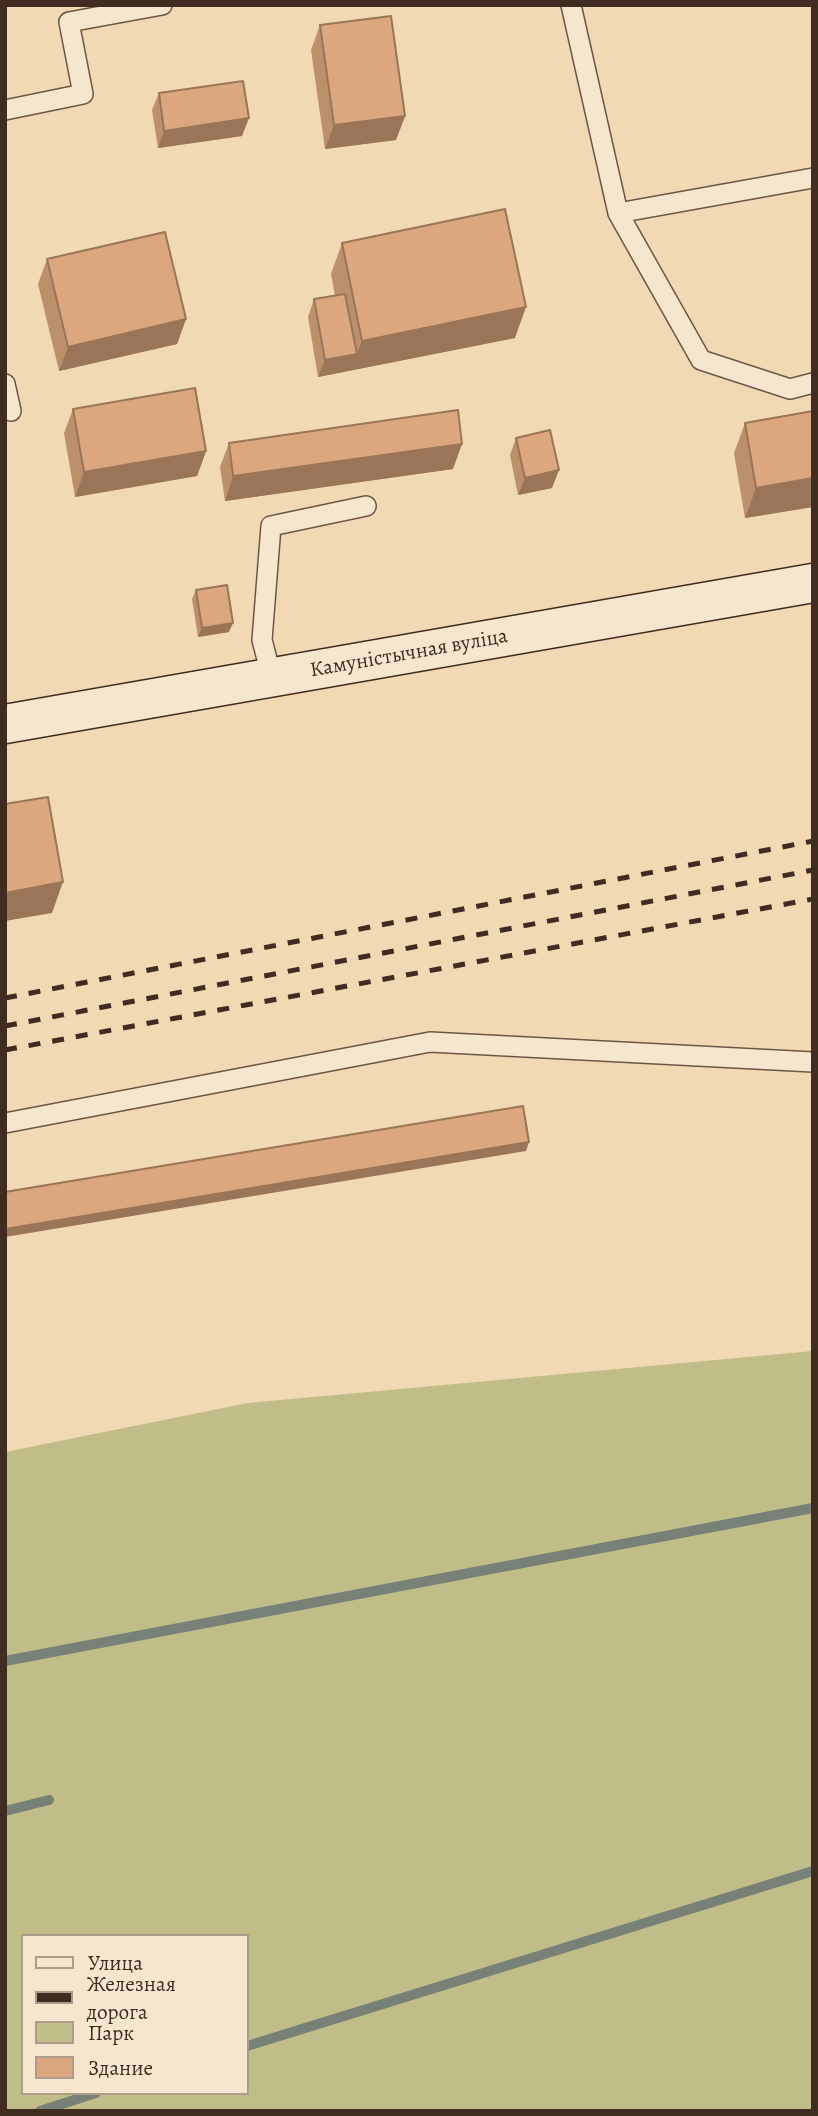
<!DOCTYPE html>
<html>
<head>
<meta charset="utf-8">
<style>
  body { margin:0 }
  #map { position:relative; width:818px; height:2116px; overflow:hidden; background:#f1d9b4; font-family:Alegreya,serif }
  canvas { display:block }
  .frame { position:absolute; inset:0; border:7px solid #402c21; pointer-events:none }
  .legend { position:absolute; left:21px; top:1934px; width:228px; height:161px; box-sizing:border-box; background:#f6e6ce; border:2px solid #ad9c89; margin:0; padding:9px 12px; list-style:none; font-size:21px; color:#402c21 }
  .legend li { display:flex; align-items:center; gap:14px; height:35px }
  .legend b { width:35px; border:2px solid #ad9c89 }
</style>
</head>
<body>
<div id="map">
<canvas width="818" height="2116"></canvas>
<div class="frame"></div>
<ul class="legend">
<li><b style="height:9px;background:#f6e6ce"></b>Улица</li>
<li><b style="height:9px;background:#402c21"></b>Железная дорога</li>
<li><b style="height:19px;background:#c1bd89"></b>Парк</li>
<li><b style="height:19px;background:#dca77e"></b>Здание</li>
</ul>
</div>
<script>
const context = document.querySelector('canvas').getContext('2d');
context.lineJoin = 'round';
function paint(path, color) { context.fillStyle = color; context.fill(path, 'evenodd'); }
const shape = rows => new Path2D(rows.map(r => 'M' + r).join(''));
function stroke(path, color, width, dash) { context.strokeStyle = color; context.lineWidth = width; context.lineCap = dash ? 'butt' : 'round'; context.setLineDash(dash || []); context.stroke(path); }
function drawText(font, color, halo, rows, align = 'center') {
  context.font = font + ' Alegreya,serif'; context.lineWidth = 5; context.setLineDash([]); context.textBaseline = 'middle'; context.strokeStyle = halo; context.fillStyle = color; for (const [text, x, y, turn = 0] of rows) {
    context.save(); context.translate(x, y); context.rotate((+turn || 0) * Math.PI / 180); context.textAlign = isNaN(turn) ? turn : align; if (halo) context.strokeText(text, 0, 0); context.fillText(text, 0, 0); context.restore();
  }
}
paint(shape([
  [813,1351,813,2111,5,2111,5,1452,248,1403],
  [23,1936,247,1936,247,2093,23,2093]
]), '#c1bd89');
stroke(shape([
  [5,1661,813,1508],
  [5,1811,49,1800],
  [247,2046,813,1871],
  [40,2111,96,2093]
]), '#778178', 10);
const lane = shape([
  [571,5,618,213,813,178],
  [5,110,83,94,69,22,162,5],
  [618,213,701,360,790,389,813,383],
  [5,384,11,411],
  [272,678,262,640,271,526,366,506],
  [5,1123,430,1042,813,1062]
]);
const secondary = shape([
  [5,724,813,583]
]);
stroke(lane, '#6c5746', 22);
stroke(secondary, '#402c21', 41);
stroke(lane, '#f6e6ce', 19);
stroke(secondary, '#f6e6ce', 38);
stroke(shape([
  [5,998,813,841],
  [5,1026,813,870],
  [5,1050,813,899]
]), '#402c21', 5, [12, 12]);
paint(shape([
  [320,25,405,116,396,140,325,149,311,50],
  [159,93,242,136,158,148,152,110],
  [342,243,515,338,318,377,308,317,314,299,335,296,331,274],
  [47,259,186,319,177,344,59,371,38,284],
  [73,409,206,451,197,476,75,497,64,433],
  [813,411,813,507,745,518,734,453,745,423],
  [516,438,552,488,518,495,510,455],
  [229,443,453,469,225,501,220,467],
  [196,590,229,632,198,637,192,599]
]), '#bd906c');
paint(shape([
  [405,116,396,140,325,149,334,125],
  [249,118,242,136,158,148,164,131],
  [526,307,515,338,318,377,325,360,357,354,362,341],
  [186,319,177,344,59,371,68,347],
  [462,444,453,469,225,501,233,476],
  [206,451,197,476,75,497,84,472],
  [559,470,552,488,518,495,525,478],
  [813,478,813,507,745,518,756,488],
  [233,623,229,632,198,637,202,628],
  [63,882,52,913,5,921,5,893],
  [529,1142,526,1151,5,1237,5,1229]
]), '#9a7558');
const building = shape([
  [391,16,405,116,334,125,320,25,391,16],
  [243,81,249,118,164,131,159,93,243,81],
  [505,209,526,307,362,341,342,243,505,209],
  [165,232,186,319,68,347,47,259,165,232],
  [345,294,357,354,325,360,314,299,345,294],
  [195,388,206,451,84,472,73,409,195,388],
  [458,410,462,444,233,476,229,443,458,410],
  [813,411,813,478,756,488,745,423,813,411],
  [550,430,559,470,525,478,516,438,550,430],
  [227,585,233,623,202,628,196,590,227,585],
  [48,797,63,882,5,893,5,804,48,797],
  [523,1106,529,1142,5,1229,5,1192,523,1106]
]);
paint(building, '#dca77e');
stroke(building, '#9a7558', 2);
drawText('21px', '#402c21', '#f6e6ce', [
  ["Камуністычная вуліца",409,654,-10]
]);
</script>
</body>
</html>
